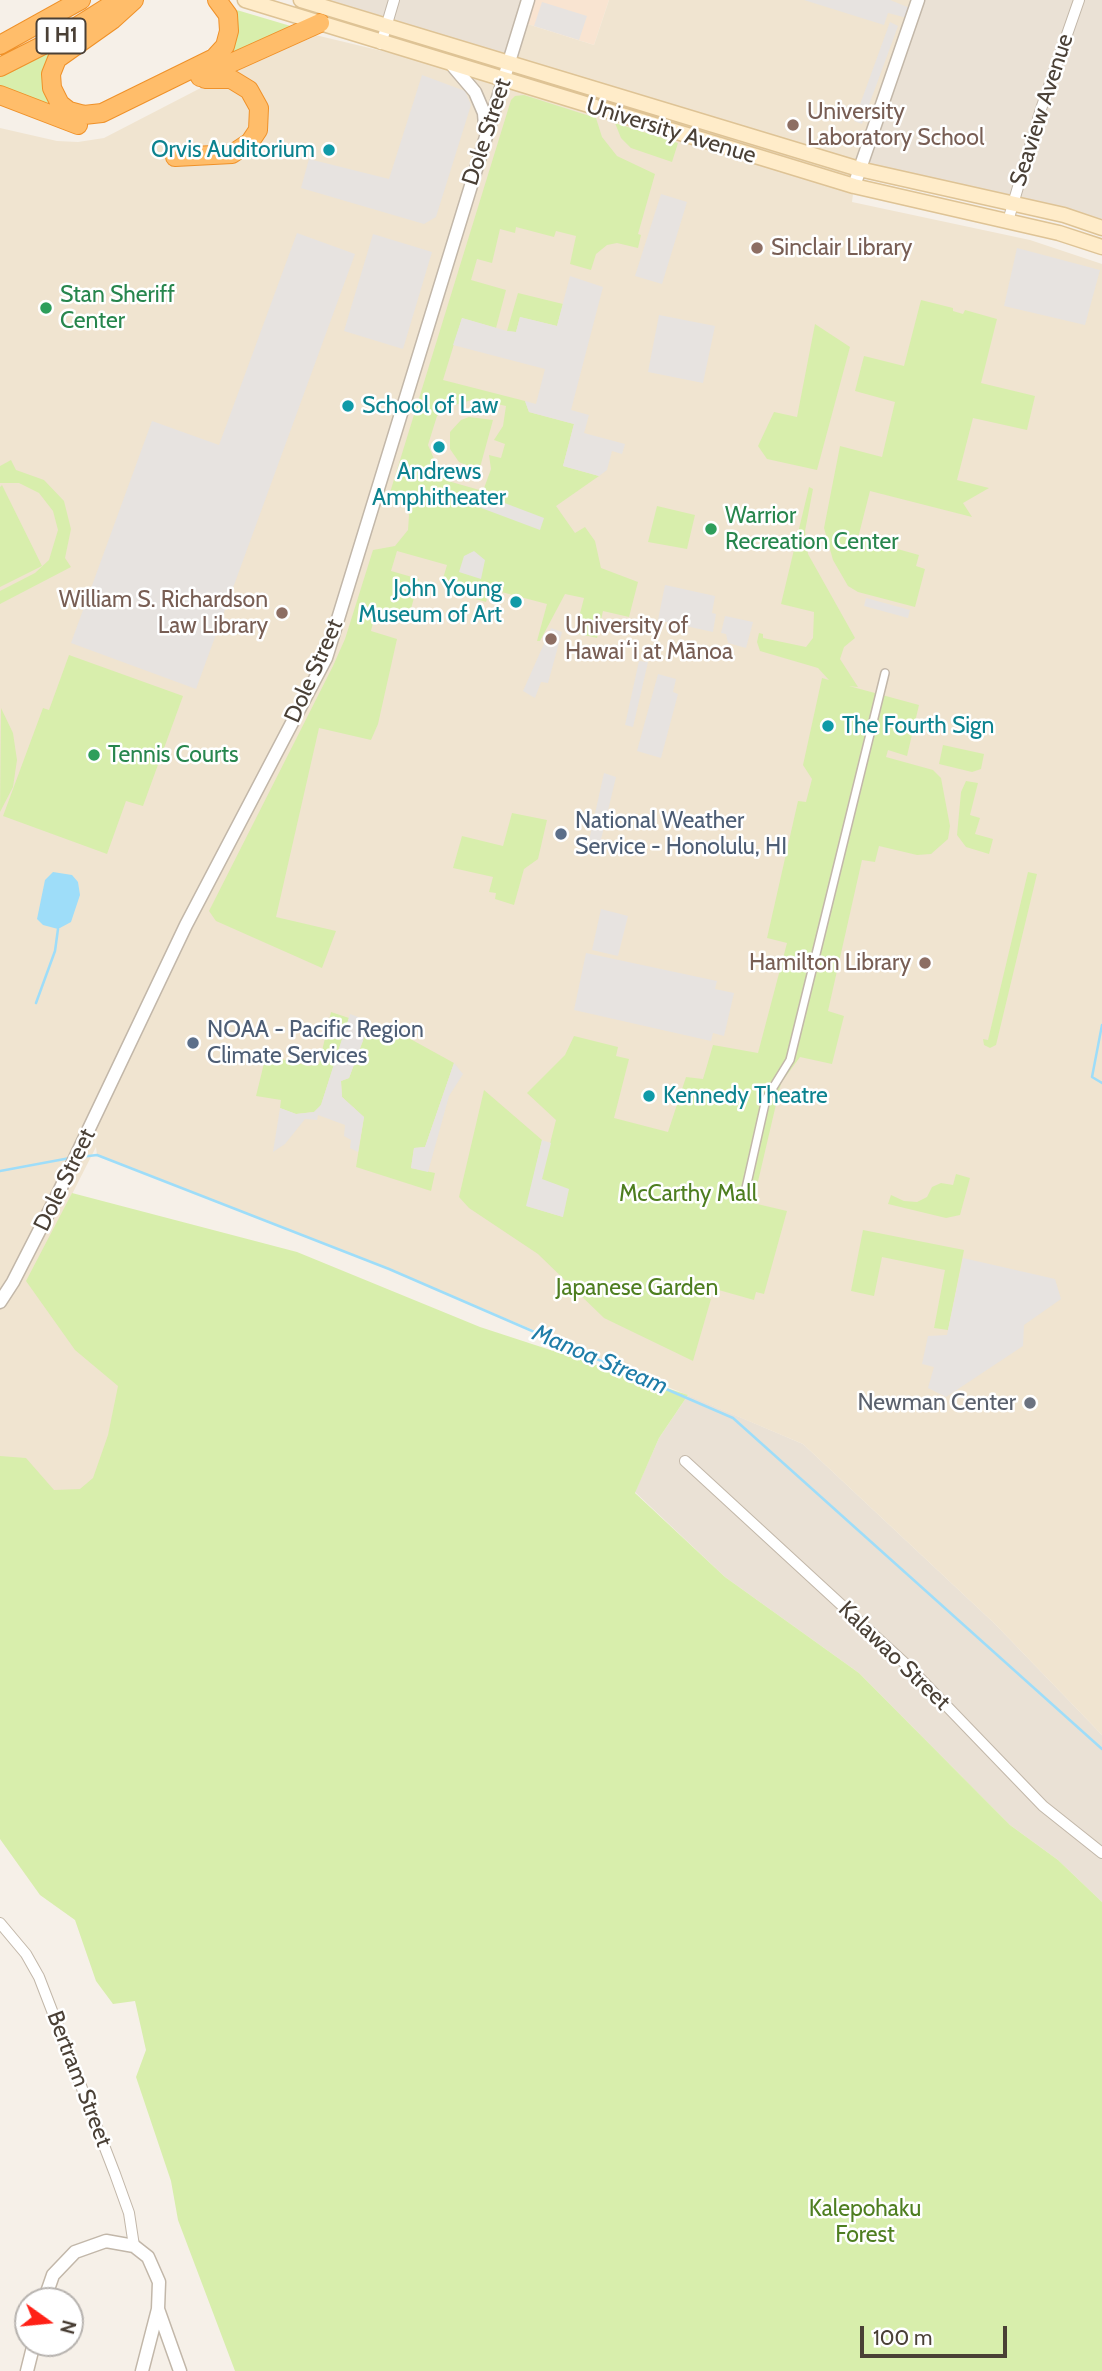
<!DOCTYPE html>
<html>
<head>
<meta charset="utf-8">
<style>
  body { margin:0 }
  #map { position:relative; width:1102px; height:2371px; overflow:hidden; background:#f6f0e8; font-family:Cabin,sans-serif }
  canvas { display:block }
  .north { position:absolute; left:14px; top:2287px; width:70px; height:70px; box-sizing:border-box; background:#fff; border:2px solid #b7b3af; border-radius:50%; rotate:105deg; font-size:19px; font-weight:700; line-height:28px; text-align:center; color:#4a4036 }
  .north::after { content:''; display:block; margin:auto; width:24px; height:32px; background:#ff2016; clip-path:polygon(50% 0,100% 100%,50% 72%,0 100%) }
  .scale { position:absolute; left:860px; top:2326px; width:147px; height:32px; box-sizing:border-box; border:4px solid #4a4036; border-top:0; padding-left:9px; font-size:21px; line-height:24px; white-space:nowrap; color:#4a4036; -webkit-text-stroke:5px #fff; paint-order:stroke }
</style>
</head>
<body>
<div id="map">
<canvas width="1102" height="2371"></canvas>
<div class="north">N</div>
<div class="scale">100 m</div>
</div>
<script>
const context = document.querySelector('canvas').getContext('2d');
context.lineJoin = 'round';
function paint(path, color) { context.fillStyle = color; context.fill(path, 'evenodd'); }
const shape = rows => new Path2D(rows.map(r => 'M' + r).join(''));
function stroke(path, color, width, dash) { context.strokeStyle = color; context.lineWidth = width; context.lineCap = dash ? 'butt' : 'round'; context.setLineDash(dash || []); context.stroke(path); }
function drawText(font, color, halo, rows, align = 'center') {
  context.font = font + ' Cabin,sans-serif'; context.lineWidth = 5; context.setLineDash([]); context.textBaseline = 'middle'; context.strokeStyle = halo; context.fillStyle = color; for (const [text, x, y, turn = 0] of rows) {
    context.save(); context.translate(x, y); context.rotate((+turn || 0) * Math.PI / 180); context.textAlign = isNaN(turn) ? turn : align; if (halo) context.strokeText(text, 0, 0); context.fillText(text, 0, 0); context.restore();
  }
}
paint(shape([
  [315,0,528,0,508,58],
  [918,0,1102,0,1102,228,859,169],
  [688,1395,803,1444,995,1624,1102,1735,1102,1902,1058,1860,1010,1825,859,1673,725,1577,635,1492,659,1438]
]), '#eae1d5');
paint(shape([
  [528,0,609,0,594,45,521,22]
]), '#f9e4d1');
paint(shape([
  [609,0,918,0,854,186,852,202,1030,240,1102,264,1102,1735,995,1624,803,1444,389,1269,97,1155,96,1147,64,1210,169,1335,103,1508,0,1534,0,128,57,141,78,142,104,138,307,33,503,80,521,22,594,45]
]), '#f0e4d0');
paint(shape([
  [230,8,294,27,96,121,80,121,0,89,0,77,98,25,56,53,47,79,52,99,71,116,93,119,102,117,223,55,230,45,234,31],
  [524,95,596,118,602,137,617,156,655,174,638,234,641,235,638,248,617,243,607,245,596,254,591,270,570,264,576,236,556,231,554,237,516,227,515,233,500,229,492,263,477,259,471,280,506,290,496,328,462,318,443,380,525,401,529,412,574,424,563,466,599,476,556,506,575,533,585,527,595,541,601,568,638,582,629,617,603,611,597,638,575,633,584,598,565,594,540,641,537,641,547,604,490,589,486,602,465,596,466,589,442,582,447,565,397,551,391,571,419,579,408,620,376,611,371,631,397,639,378,724,371,740,319,728,276,917,336,931,322,968,216,921,209,911,333,666,345,639,373,550,395,546,408,530,409,515,405,506,395,495,388,499,511,100,515,96],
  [475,399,506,406,503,426,494,440,505,444,501,458,489,455,491,469,483,491,448,481,441,475,428,445,437,416,448,407],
  [615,123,678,143,672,162,631,148,621,138],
  [518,293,563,304,557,326,520,317,516,332,507,331],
  [921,300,953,308,953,311,963,314,965,310,997,319,981,383,1035,396,1027,430,973,418,957,480,989,488,963,503,972,517,870,491,858,538,919,555,916,566,925,569,915,607,858,592,848,586,833,560,824,528,840,446,882,457,895,402,855,391,864,356,904,366],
  [815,324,850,347,817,470,767,459,758,446,774,412,797,417],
  [469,417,493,420,479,471,459,462,450,449,450,432,461,420],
  [11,460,16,470,44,480,64,501,71,529,65,558,71,567,0,604,0,591,35,573,49,560,58,530,53,511,39,493,19,483,0,483,0,466],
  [2,485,42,566,0,587,0,487],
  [809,487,813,489,805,531,808,554,855,638,844,647,840,659,858,687,849,686,919,705,907,756,888,750,886,757,933,770,941,778,950,826,948,839,931,854,917,855,879,846,875,862,862,860,828,1011,844,1016,832,1064,800,1057,781,1083,753,1203,787,1211,764,1294,756,1292,754,1300,708,1287,705,1297,711,1299,693,1361,604,1318,538,1254,469,1208,459,1197,484,1090,542,1140,527,1206,563,1217,541,1179,556,1120,527,1093,565,1055,574,1036,618,1047,616,1056,629,1059,614,1118,668,1132,686,1077,703,1079,713,1045,758,1053,787,943,767,938,798,801,806,802,812,779,803,765,822,678,829,680,818,668,760,651,757,642,759,633,763,634,763,638,806,647,813,638,814,612,781,604],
  [657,506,695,515,687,549,648,542],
  [69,655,183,696,143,806,126,801,107,854,3,816,43,708,49,710],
  [1,708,13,733,17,760,13,787,0,812],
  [943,745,984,754,981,769,972,772,939,764],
  [966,781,978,783,970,815,980,818,975,834,993,839,989,854,966,847,957,835,961,792],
  [512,813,547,820,538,859,524,869,514,905,495,899,496,893,489,892,493,877,453,868,462,836,503,846],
  [1028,872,1037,874,996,1045,990,1048,984,1045,983,1039,988,1040],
  [331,1012,349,1018,321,1105,314,1112,296,1114,280,1108,281,1100,256,1096,266,1055,309,1066,319,1064],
  [368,1027,405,1036,454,1063,425,1147,414,1148,411,1168,435,1173,431,1191,356,1167,364,1117,342,1097,341,1081,349,1078],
  [956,1174,970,1178,960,1215,946,1218,888,1204,891,1195,904,1201,917,1202,927,1197,932,1187,941,1183,953,1185],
  [72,1193,297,1252,480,1327,688,1395,659,1438,635,1493,725,1577,859,1673,1010,1825,1058,1860,1102,1902,1102,2371,235,2371,178,2220,171,2181,136,2077,146,2050,135,2001,113,2004,96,1981,75,1920,40,1895,0,1839,0,1456,26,1458,54,1490,80,1489,93,1478,108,1435,118,1386,75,1350,26,1281],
  [863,1230,964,1250,948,1330,934,1328,945,1270,882,1257,874,1296,851,1291]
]), '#d8eeac');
paint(shape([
  [804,0,890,0,915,10,911,19,888,13,884,25],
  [542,2,587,16,579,40,534,26],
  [890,22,898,26,862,124,854,121],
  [422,75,465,91,471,105,436,217,424,224,301,188,309,159,389,179],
  [661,194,687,202,662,284,635,276],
  [297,233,355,254,196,689,71,643,152,421,219,445],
  [373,234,432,252,403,349,344,331],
  [1017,248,1100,270,1085,325,1004,306],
  [570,276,603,287,571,410,589,415,584,433,625,444,622,454,612,451,607,470,599,476,563,466,574,424,529,412,525,401,536,404,545,369,453,345,462,318,507,331,516,332,520,317,557,326],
  [659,315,715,326,703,383,648,372],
  [473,491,544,518,540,530,468,503],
  [474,551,485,560,481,579,459,572,464,556],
  [665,585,715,596,712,613,716,614,713,632,658,620],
  [866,598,910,610,908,618,864,606],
  [725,616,753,622,746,648,728,643,726,634,721,633],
  [551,628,562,632,548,683,541,682,535,698,523,691],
  [639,661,648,662,633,727,625,725],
  [658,674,676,679,673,692,678,694,661,758,637,751],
  [604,773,616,777,599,848,588,845],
  [601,909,628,916,618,956,592,950],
  [586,953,717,981,715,989,734,993,724,1036,713,1033,711,1041,574,1010],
  [350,1014,366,1020,368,1027,349,1078,341,1081,342,1097,364,1117,358,1152,350,1148,351,1140,344,1136,345,1125,318,1115,317,1120,305,1119,285,1144,273,1152,280,1108,296,1114,314,1112,321,1105],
  [454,1063,463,1074,449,1096,428,1172,411,1168,414,1148,425,1147],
  [542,1140,551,1143,542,1179,569,1189,563,1217,526,1206],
  [963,1258,1055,1279,1061,1299,1024,1325,1023,1346,946,1397,928,1388,934,1367,922,1364,928,1336,947,1335]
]), '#e7e3e0');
paint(shape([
  [53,872,72,875,78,882,80,895,71,922,58,929,43,925,37,919,45,880]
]), '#9eddf9');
stroke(shape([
  [36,1003,55,951,58,929],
  [1102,1025,1092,1077,1102,1083],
  [80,1157,97,1155,389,1269,733,1418,1102,1749],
  [0,1171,70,1158]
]), '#9eddf9', 2.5);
const pedestrian = shape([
  [746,1188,766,1099,790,1060,885,673]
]);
const minor = shape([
  [381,44,394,0],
  [1008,221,1041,109,1079,0],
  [685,1461,911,1669,1043,1806,1102,1853],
  [0,1923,26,1954,39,1977,115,2174,129,2213,134,2246]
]);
const tertiary = shape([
  [452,65,475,92,484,113,485,126],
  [854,186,918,0],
  [0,1302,13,1282,56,1198,186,925,326,658,528,0],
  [44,2301,53,2275,75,2252,106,2241,134,2246,148,2257,159,2282,158,2309,142,2371],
  [158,2309,180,2371],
  [27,2371,34,2343]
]);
const secondary = shape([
  [245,0,854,186,1059,233,1102,247],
  [301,0,859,169,1064,215,1102,228]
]);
const motorway = shape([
  [134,0,112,20,57,59,51,74,52,88,60,104,69,111,84,115,102,113,214,58,225,46,229,31,228,15,217,0],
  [0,45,81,0],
  [0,67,65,34,119,0],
  [200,77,320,23],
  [0,95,78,125],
  [175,157,232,154,250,142,258,130,259,108,249,90,231,79,205,79]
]);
stroke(pedestrian, '#c2b7a9', 10);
stroke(minor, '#c2b7a9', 12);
stroke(tertiary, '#c2b7a9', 15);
stroke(secondary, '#dec395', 17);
stroke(motorway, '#ef9129', 20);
stroke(pedestrian, '#fff', 7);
stroke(minor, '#fff', 10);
stroke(tertiary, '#fff', 12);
stroke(secondary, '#ffecc9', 14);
stroke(motorway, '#ffbd6a', 18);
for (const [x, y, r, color] of [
  [793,125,7,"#8d6e63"],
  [329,150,7,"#0f9aa8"],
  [757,248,7,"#8d6e63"],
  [46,308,7,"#2e9e5b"],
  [348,406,7,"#0f9aa8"],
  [439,447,7,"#0f9aa8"],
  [711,529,7,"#2e9e5b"],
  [516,602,7,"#0f9aa8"],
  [282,613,7,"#8d6e63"],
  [551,639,7,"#8d6e63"],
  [828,726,7,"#0f9aa8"],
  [94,755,7,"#2e9e5b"],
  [561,834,7,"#5c6f8a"],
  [925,963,7,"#8d6e63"],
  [193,1043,7,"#5c6f8a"],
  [649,1096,7,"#0f9aa8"],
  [1030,1403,7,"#6b7280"]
]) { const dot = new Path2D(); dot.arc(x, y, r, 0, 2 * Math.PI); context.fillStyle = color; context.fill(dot); stroke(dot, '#fff', 2.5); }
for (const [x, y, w] of [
  [61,36,49]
]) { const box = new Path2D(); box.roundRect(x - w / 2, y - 17.5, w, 35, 5); context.fillStyle = '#fff'; context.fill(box); stroke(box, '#4a4036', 2); }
drawText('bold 21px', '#4a4036', null, [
  ["I H1",61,36]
]);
drawText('23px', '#4a4036', '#fff', [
  ["Seaview Avenue",1042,110,-72],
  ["University Avenue",671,131,17],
  ["Dole Street",487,132,-72],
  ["Dole Street",314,671,-66],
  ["Dole Street",65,1180,-64],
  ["Kalawao Street",894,1656,44],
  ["Bertram Street",79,2079,69]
]);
drawText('23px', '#785e54', '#fff', [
  ["University",807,112],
  ["Laboratory School",807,138],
  ["Sinclair Library",771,248],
  ["William S. Richardson",268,600,"right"],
  ["Law Library",268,626,"right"],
  ["University of",565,626],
  ["Hawaiʻi at Mānoa",565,652],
  ["Hamilton Library",911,963,"right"]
], 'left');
drawText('23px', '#0d838f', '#fff', [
  ["Orvis Auditorium",315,150,"right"],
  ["School of Law",362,406],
  ["Andrews",439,472,"center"],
  ["Amphitheater",439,498,"center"],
  ["John Young",502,589,"right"],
  ["Museum of Art",502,615,"right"],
  ["The Fourth Sign",842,726],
  ["Kennedy Theatre",663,1096]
], 'left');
drawText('23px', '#27864d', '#fff', [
  ["Stan Sheriff",60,295],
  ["Center",60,321],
  ["Warrior",725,516],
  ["Recreation Center",725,542],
  ["Tennis Courts",108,755]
], 'left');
drawText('23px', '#4e5e75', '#fff', [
  ["National Weather",575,821],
  ["Service - Honolulu, HI",575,847],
  ["NOAA - Pacific Region",207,1030],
  ["Climate Services",207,1056]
], 'left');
drawText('23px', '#4e7e20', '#fff', [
  ["McCarthy Mall",688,1194],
  ["Japanese Garden",637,1288],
  ["Kalepohaku",865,2209],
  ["Forest",865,2235]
]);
drawText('23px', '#5b616d', '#fff', [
  ["Newman Center",1016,1403]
], 'right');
drawText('italic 24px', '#1f7da8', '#fff', [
  ["Manoa Stream",600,1360,23]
]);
</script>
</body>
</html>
